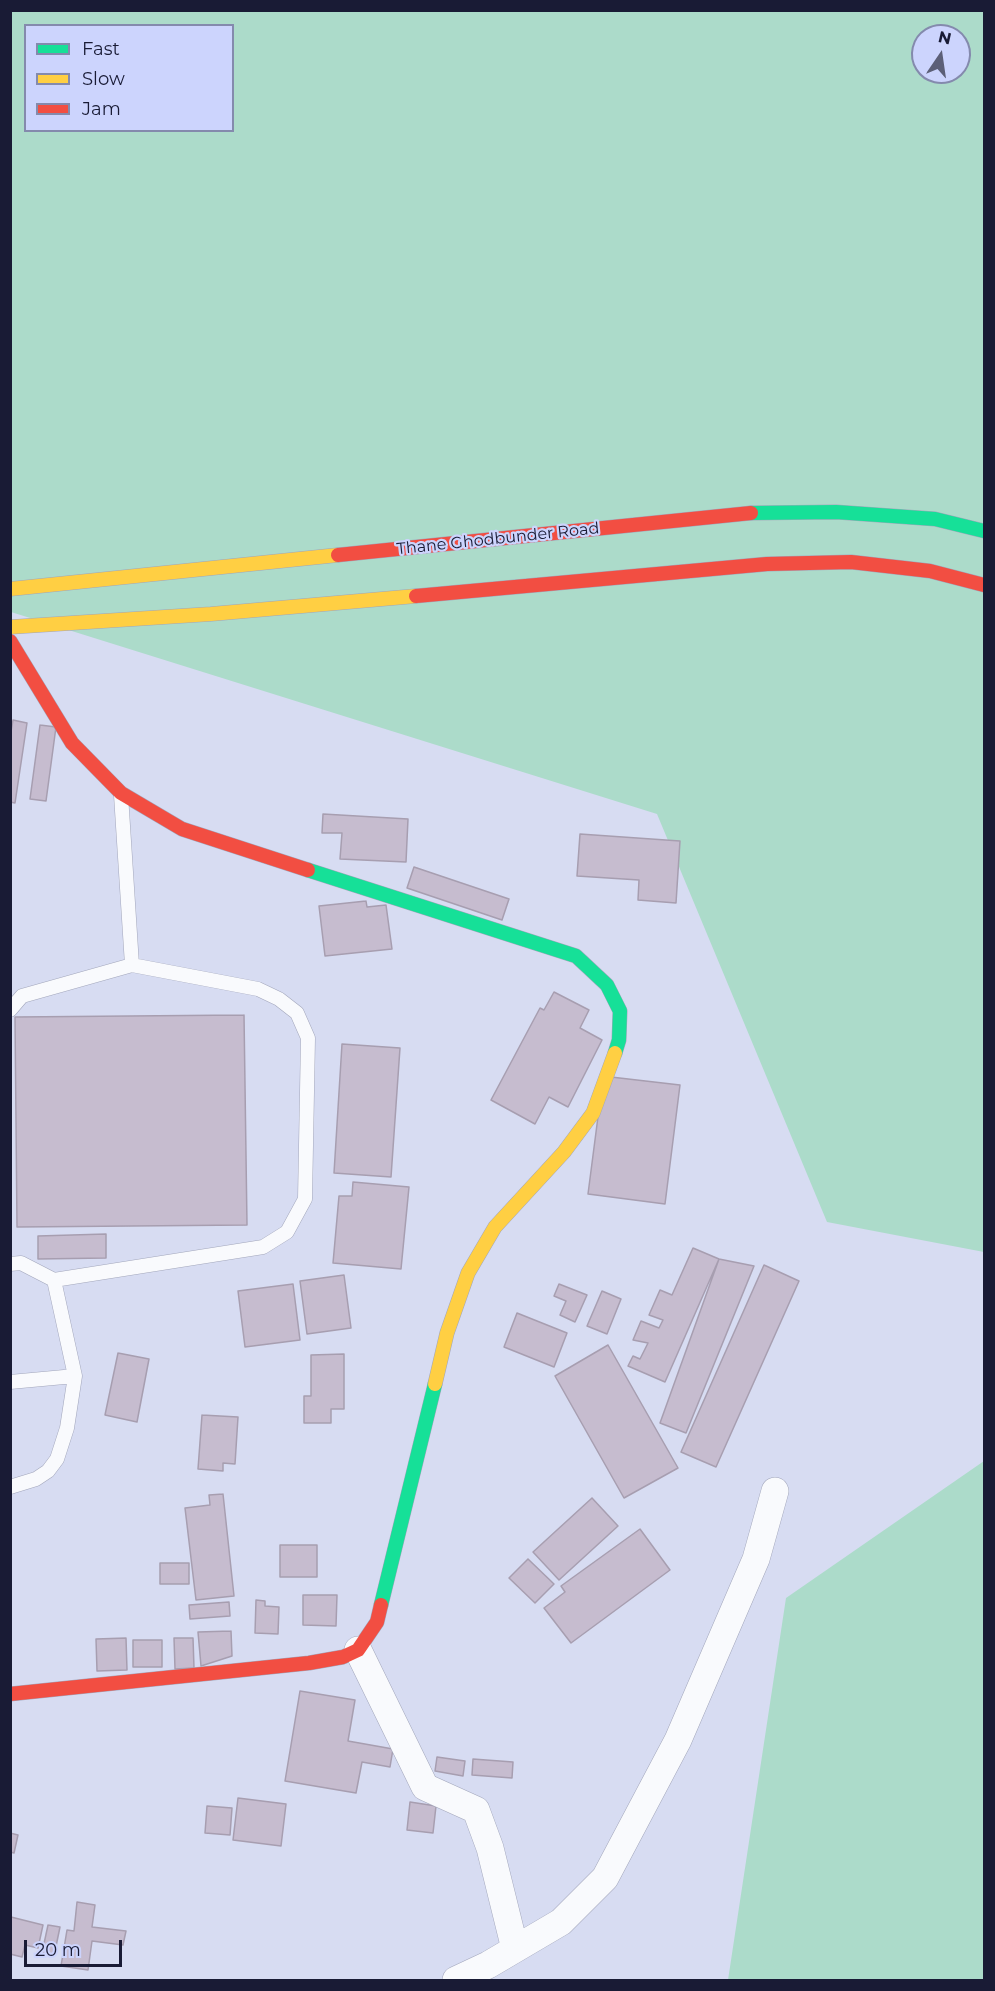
<!DOCTYPE html>
<html>
<head>
<meta charset="utf-8">
<style>
  body { margin:0 }
  #map { position:relative; width:995px; height:1991px; overflow:hidden; background:#d7dcf2; font-family:Montserrat,sans-serif }
  canvas { display:block }
  .frame { position:absolute; inset:0; border:12px solid #191b35; pointer-events:none }
  .legend { position:absolute; left:24px; top:24px; width:210px; height:108px; box-sizing:border-box; background:#ccd4fd; border:2px solid #848aad; margin:0; padding:8px 10px; list-style:none; font-size:18px; color:#191b35 }
  .legend li { display:flex; align-items:center; gap:12px; height:30px }
  .legend b { width:30px; border:2px solid #848aad }
  .north { position:absolute; left:911px; top:24px; width:60px; height:60px; box-sizing:border-box; background:#ccd4fd; border:2px solid #848aad; border-radius:50%; rotate:13deg; font-size:16px; font-weight:700; line-height:24px; text-align:center; color:#191b35 }
  .north::after { content:''; display:block; margin:auto; width:21px; height:27px; background:#5c5f77; clip-path:polygon(50% 0,100% 100%,50% 72%,0 100%) }
  .scale { position:absolute; left:24px; top:1940px; width:98px; height:27px; box-sizing:border-box; border:3px solid #191b35; border-top:0; padding-left:8px; font-size:18px; line-height:21px; white-space:nowrap; color:#191b35; -webkit-text-stroke:4px #ccd4fd; paint-order:stroke }
</style>
</head>
<body>
<div id="map">
<canvas width="995" height="1991"></canvas>
<div class="frame"></div>
<ul class="legend">
<li><b style="height:8px;background:#16e098"></b>Fast</li>
<li><b style="height:8px;background:#ffcf43"></b>Slow</li>
<li><b style="height:8px;background:#f24e42"></b>Jam</li>
</ul>
<div class="north">N</div>
<div class="scale">20 m</div>
</div>
<script>
const context = document.querySelector('canvas').getContext('2d');
context.lineJoin = 'round';
function paint(path, color) { context.fillStyle = color; context.fill(path, 'evenodd'); }
const shape = rows => new Path2D(rows.map(r => 'M' + r).join(''));
function stroke(path, color, width, dash) { context.strokeStyle = color; context.lineWidth = width; context.lineCap = dash ? 'butt' : 'round'; context.setLineDash(dash || []); context.stroke(path); }
function drawText(font, color, halo, rows, align = 'center') {
  context.font = font + ' Montserrat,sans-serif'; context.lineWidth = 4.5; context.setLineDash([]); context.textBaseline = 'middle'; context.strokeStyle = halo; context.fillStyle = color; for (const [text, x, y, turn = 0] of rows) {
    context.save(); context.translate(x, y); context.rotate((+turn || 0) * Math.PI / 180); context.textAlign = isNaN(turn) ? turn : align; if (halo) context.strokeText(text, 0, 0); context.fillText(text, 0, 0); context.restore();
  }
}
paint(shape([
  [10,11,984,11,984,1252,827,1222,657,814,11,612],
  [26,26,232,26,232,130,26,130],
  [923,36,959,36,959,72,923,72],
  [984,1461,984,1980,728,1980,786,1598]
]), '#acdbca');
const building = shape([
  [13,720,27,723,15,803,10,802,10,737,13,720],
  [40,725,56,727,46,801,30,799,40,725],
  [323,814,408,819,406,862,340,859,342,833,322,833,323,814],
  [580,834,680,841,676,903,638,900,639,880,577,876,580,834],
  [414,867,509,899,502,920,407,888,414,867],
  [366,901,367,907,386,905,392,949,325,956,319,906,366,901],
  [554,992,589,1010,580,1028,602,1040,568,1107,549,1097,535,1124,491,1100,540,1008,544,1010,554,992],
  [244,1015,247,1225,17,1227,15,1017,244,1015],
  [342,1044,400,1048,391,1177,334,1173,342,1044],
  [611,1077,680,1085,665,1204,588,1194,599,1109,611,1077],
  [353,1182,409,1187,401,1269,333,1263,339,1196,352,1196,353,1182],
  [106,1234,106,1258,38,1259,38,1236,106,1234],
  [693,1248,719,1259,665,1382,628,1366,633,1356,640,1359,648,1343,633,1340,641,1321,659,1328,663,1320,649,1315,660,1290,672,1295,693,1248],
  [719,1259,754,1266,686,1433,660,1423,719,1259],
  [764,1265,799,1281,716,1467,681,1452,764,1265],
  [344,1275,351,1328,307,1334,300,1281,344,1275],
  [293,1284,300,1340,245,1347,238,1291,293,1284],
  [559,1284,587,1295,575,1322,560,1315,566,1301,554,1296,559,1284],
  [602,1291,621,1299,607,1334,587,1326,602,1291],
  [517,1313,567,1333,554,1367,504,1347,517,1313],
  [608,1345,678,1468,624,1498,555,1376,608,1345],
  [118,1353,149,1359,137,1422,105,1415,118,1353],
  [344,1354,344,1409,331,1409,331,1423,304,1423,304,1396,311,1396,311,1355,344,1354],
  [202,1415,238,1417,235,1464,223,1463,223,1471,198,1469,202,1415],
  [223,1494,234,1596,196,1600,185,1508,210,1505,209,1495,223,1494],
  [592,1498,618,1526,559,1580,533,1552,592,1498],
  [640,1529,670,1570,571,1643,544,1608,565,1592,561,1586,640,1529],
  [280,1545,317,1545,317,1577,280,1577,280,1545],
  [528,1559,554,1584,535,1603,509,1578,528,1559],
  [160,1563,189,1563,189,1584,160,1584,160,1563],
  [303,1595,337,1595,336,1626,303,1625,303,1595],
  [256,1600,265,1601,265,1606,279,1607,278,1634,255,1633,256,1600],
  [229,1602,230,1616,190,1619,189,1605,229,1602],
  [231,1631,232,1656,201,1666,198,1632,231,1631],
  [126,1638,127,1670,97,1671,96,1639,126,1638],
  [174,1638,193,1638,194,1668,175,1669,174,1638],
  [133,1640,162,1640,162,1667,133,1667,133,1640],
  [300,1691,355,1700,348,1741,393,1749,390,1767,362,1762,356,1793,285,1781,300,1691],
  [437,1757,465,1761,463,1776,435,1771,437,1757],
  [473,1759,513,1762,512,1778,472,1775,473,1759],
  [238,1798,286,1804,281,1846,233,1840,238,1798],
  [410,1802,436,1806,433,1833,407,1830,410,1802],
  [207,1806,232,1808,230,1835,205,1833,207,1806],
  [10,1833,18,1835,14,1853,10,1852,10,1833],
  [77,1902,95,1905,92,1927,126,1931,123,1945,92,1941,88,1970,61,1966,67,1930,74,1931,77,1902],
  [11,1917,43,1925,38,1948,25,1945,22,1957,10,1954,11,1917],
  [48,1925,60,1927,54,1956,42,1953,48,1925]
]);
paint(building, '#c6bccf');
stroke(building, '#a79eb0', 1.5);
const lane = shape([
  [10,1010,22,996,132,965],
  [10,1264,21,1263,54,1280,263,1247,287,1232,305,1199,308,1038,297,1013,279,999,258,989,132,965,121,795],
  [10,1382,75,1376],
  [10,1487,36,1479,48,1471,57,1459,67,1428,75,1376,54,1280]
]);
const street = shape([
  [358,1650,425,1787,476,1810,490,1848,515,1949],
  [456,1980,488,1965,561,1922,605,1878,678,1740,756,1559,775,1491]
]);
const fast = shape([
  [751,513,836,512,935,519,984,531],
  [308,870,576,956,607,985,620,1011,619,1040,615,1053],
  [381,1605,435,1384]
]);
const slow = shape([
  [10,589,338,555],
  [10,627,211,614,416,596],
  [435,1384,447,1333,468,1273,495,1227,564,1152,593,1113,615,1053]
]);
const jam = shape([
  [338,555,751,513],
  [416,596,767,564,851,562,930,571,984,585],
  [10,641,72,743,121,793,182,829,308,870],
  [10,1694,309,1663,343,1657,358,1650,377,1622,381,1605]
]);
stroke(lane, '#a2a6bb', 15);
stroke(street, '#a2a6bb', 28);
stroke(fast, '#a2a6bb', 15);
stroke(slow, '#a2a6bb', 15);
stroke(jam, '#a2a6bb', 15);
stroke(lane, '#f9fafd', 14);
stroke(street, '#f9fafd', 27);
stroke(fast, '#16e098', 14);
stroke(slow, '#ffcf43', 14);
stroke(jam, '#f24e42', 14);
drawText('16px', '#191b35', '#ccd4fd', [
  ["Thane Ghodbunder Road",498,539,-6]
]);
</script>
</body>
</html>
